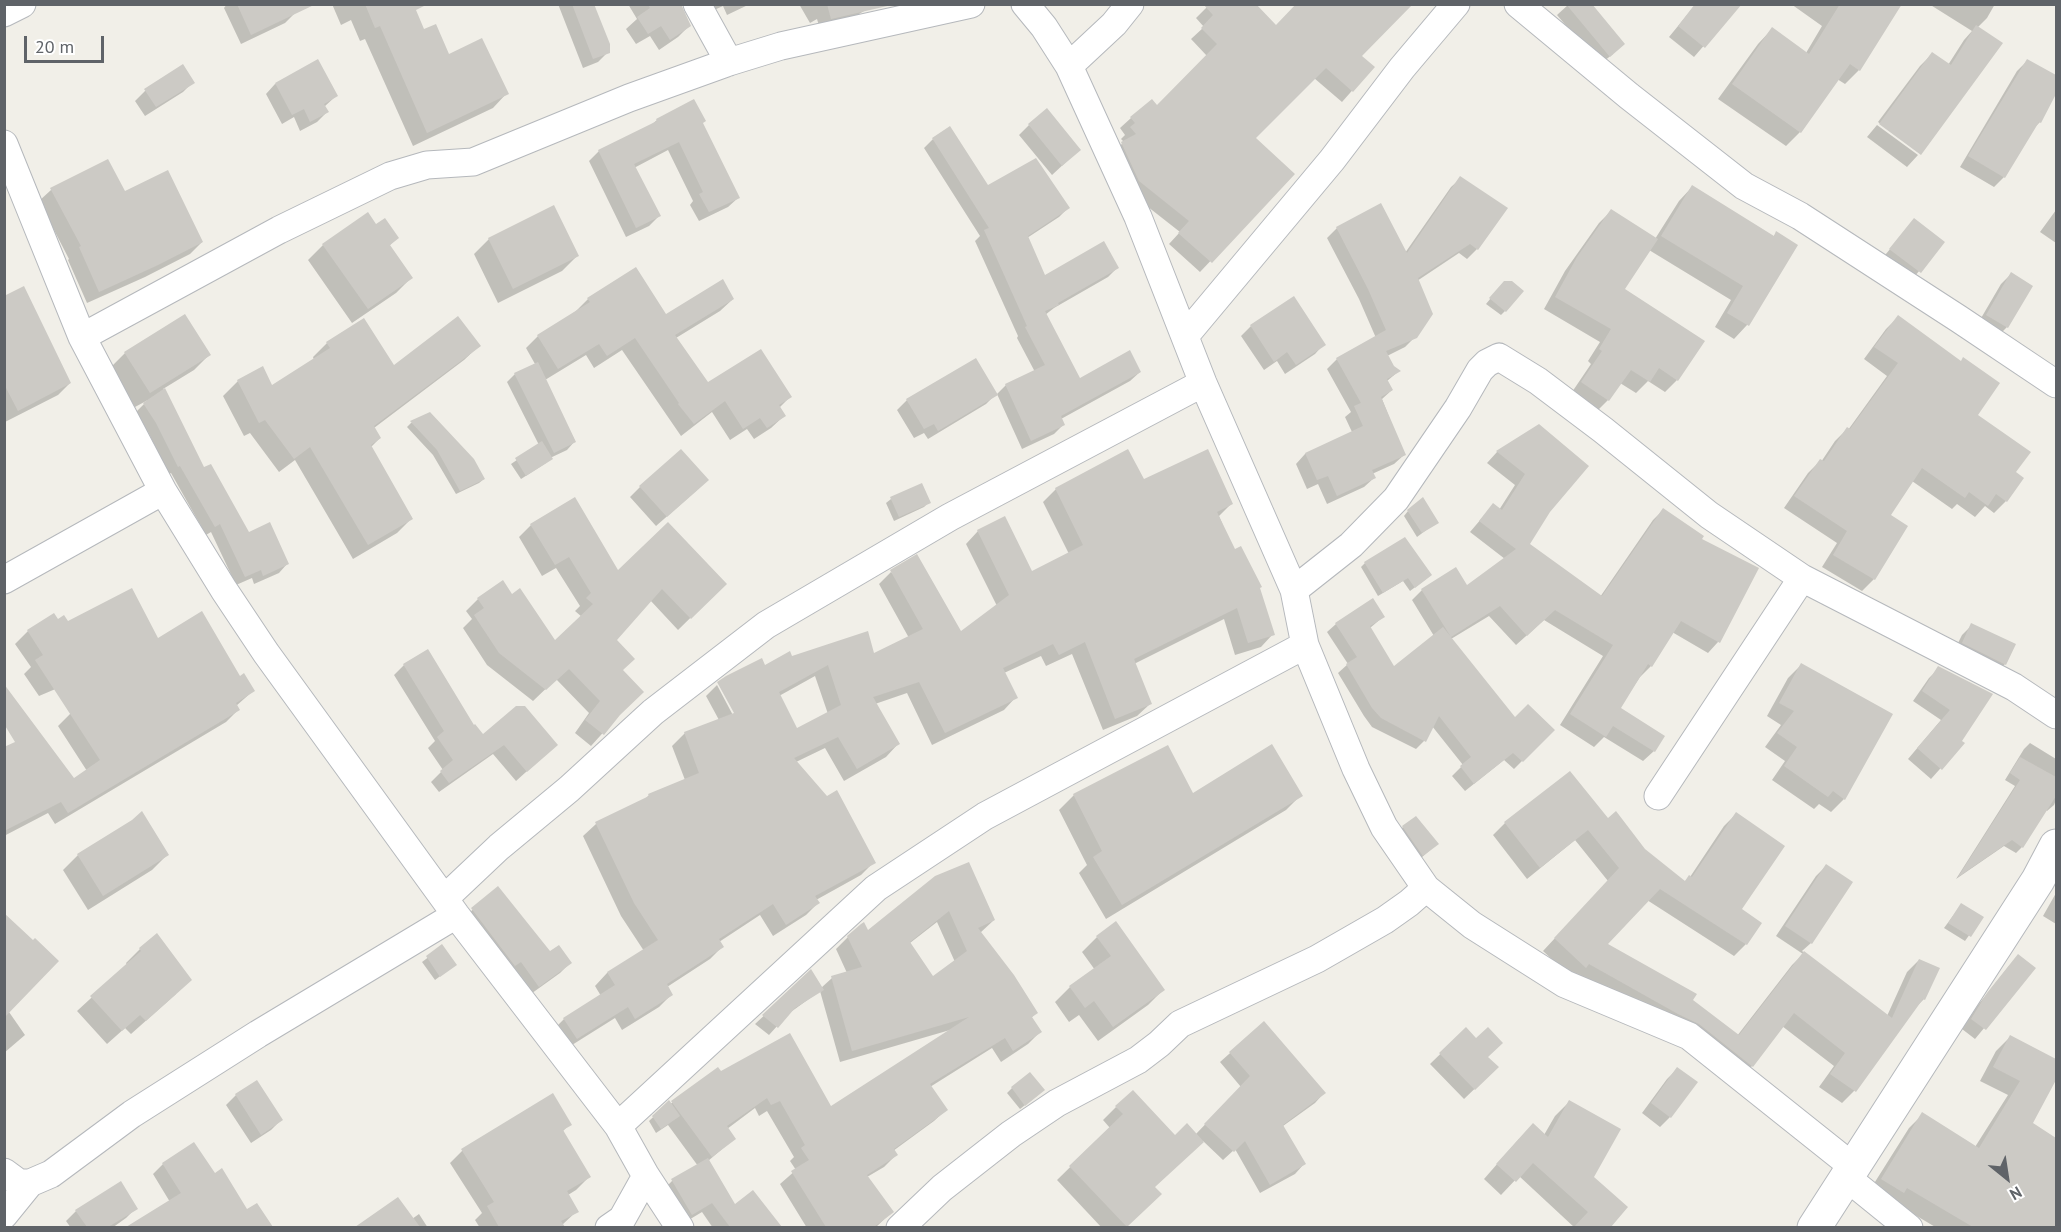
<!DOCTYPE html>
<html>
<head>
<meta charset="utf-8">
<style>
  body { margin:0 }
  #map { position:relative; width:2061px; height:1232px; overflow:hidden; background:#f1efe8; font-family:"PT Sans",sans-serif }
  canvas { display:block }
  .frame { position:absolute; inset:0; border:6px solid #5f6368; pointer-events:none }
  .north { position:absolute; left:1977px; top:1148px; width:60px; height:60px; -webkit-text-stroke:4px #fff; paint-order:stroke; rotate:150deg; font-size:16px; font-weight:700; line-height:24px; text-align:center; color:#5f6368 }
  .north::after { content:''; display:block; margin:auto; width:21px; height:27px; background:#5f6368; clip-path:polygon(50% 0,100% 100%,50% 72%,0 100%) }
  .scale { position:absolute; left:24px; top:36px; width:80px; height:27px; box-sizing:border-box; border:3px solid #5f6368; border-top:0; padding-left:8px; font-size:18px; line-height:21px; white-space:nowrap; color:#5f6368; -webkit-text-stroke:4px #fff; paint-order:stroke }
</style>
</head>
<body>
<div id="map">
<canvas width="2061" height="1232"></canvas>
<div class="frame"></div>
<div class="north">N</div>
<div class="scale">20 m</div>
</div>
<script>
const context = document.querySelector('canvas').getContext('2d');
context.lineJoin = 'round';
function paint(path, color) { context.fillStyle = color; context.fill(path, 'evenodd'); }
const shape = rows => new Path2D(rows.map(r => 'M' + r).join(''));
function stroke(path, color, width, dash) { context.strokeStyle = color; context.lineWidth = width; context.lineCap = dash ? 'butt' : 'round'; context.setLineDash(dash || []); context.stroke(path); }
paint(shape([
  [227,4,292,4,295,13,285,23,241,44,224,8],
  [332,4,412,4,423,31,448,57,507,93,493,108,413,146,365,39,360,41,351,20,341,25],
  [558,4,593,4,608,52,598,62,583,68],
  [628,4,680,4,689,26,678,37,659,50,650,36,636,44,626,29,637,19],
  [696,4,750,4,727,15,723,6,703,15],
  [799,4,876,4,859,14,851,23,820,29,817,19,810,23],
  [1210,4,1276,27,1297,6,1296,4,1406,4,1360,56,1373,67,1342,102,1314,78,1254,138,1293,174,1200,272,1169,244,1180,232,1129,192,1111,154,1124,142,1121,139,1125,135,1120,128,1131,118,1157,107,1207,56,1191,39,1204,27,1196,18],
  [1569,4,1613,54,1599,65,1557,15],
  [1696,4,1740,4,1694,57,1669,37],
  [1791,4,1900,4,1859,70,1845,84,1837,79,1800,132,1786,146,1718,99,1758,44,1772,29,1806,53,1822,26],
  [1929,4,1995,4,1987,18,1977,28,1920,153,1878,122,1920,66,1932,54,1948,65,1964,40,1972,31],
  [2027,61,2056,77,2056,91,2040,122,2033,129,2004,177,1994,187,1960,167,2017,71],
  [193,82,183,92,145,116,135,101,145,91],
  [275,84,336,96,324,107,327,112,317,122,300,131,294,117,282,124,266,94],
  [657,120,701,124,738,198,728,207,699,221,690,205,693,201,668,150,634,168,659,216,649,226,626,237,589,161,599,151,651,125],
  [1029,125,1079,150,1052,175,1019,135],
  [1877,125,1918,155,1907,167,1867,137],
  [933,139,987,187,1068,208,1059,217,1027,238,1045,277,1117,268,1108,277,1054,308,1045,315,1080,380,1140,372,1130,381,1061,419,1063,425,1054,434,1022,449,997,394,1006,385,1035,372,1017,338,1018,336,975,241,980,236,924,148],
  [1461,178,1477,249,1467,259,1459,253,1417,281,1415,337,1405,347,1387,356,1393,367,1399,371,1387,381,1392,390,1382,399,1404,455,1394,464,1372,474,1374,478,1364,487,1327,504,1318,484,1307,489,1296,464,1305,454,1352,432,1345,417,1351,412,1327,369,1337,359,1376,338,1359,299,1327,238,1337,228,1380,206,1405,253,1451,187],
  [1692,187,1773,237,1776,233,1796,245,1747,325,1734,339,1715,327,1731,300,1649,250,1623,289,1677,380,1665,392,1648,381,1636,393,1620,383,1608,400,1596,412,1570,395,1591,364,1588,361,1600,342,1544,309,1565,271,1599,223,1611,211,1655,239,1679,201],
  [51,190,124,193,202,242,190,254,145,277,87,303,68,260,69,259,39,201],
  [2056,210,2056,243,2040,232],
  [1914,220,1943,242,1910,282,1881,260],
  [376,226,397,238,389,246,411,278,396,293,352,323,308,260,323,245],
  [489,239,577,256,562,271,498,303,474,254],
  [635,269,665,316,733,299,720,311,676,338,707,384,790,397,779,408,784,416,771,428,754,439,747,429,730,440,712,412,681,436,622,350,594,368,586,355,545,380,575,441,567,450,550,458,546,463,521,479,511,464,539,445,507,382,515,374,535,364,526,348,538,336,575,312,588,299],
  [2011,274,2007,327,1997,337,1977,325,2001,284],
  [1500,287,1505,311,1501,315,1486,304],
  [4,298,70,383,58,395,5,422],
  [1898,317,1976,415,2014,473,2006,501,1994,513,1985,506,1975,517,1957,504,1952,509,1912,481,1889,516,1906,526,1874,579,1862,591,1822,567,1837,543,1784,508,1808,473,1820,461,1821,462,1835,441,1847,429,1848,430,1887,376,1864,359,1886,329],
  [1251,326,1324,344,1315,354,1285,374,1277,361,1264,370,1241,336],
  [327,343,394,367,479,346,464,360,374,428,380,438,370,448,412,518,397,533,353,559,295,460,279,472,250,433,244,436,223,396,238,381,272,387,314,360,313,357],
  [125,353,209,355,194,370,163,389,204,470,249,534,287,564,279,573,254,584,252,578,236,585,211,532,206,535,171,473,169,474,148,432,135,413,148,400,135,407,110,368],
  [996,394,986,404,928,439,924,433,914,438,897,410,907,400],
  [430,414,484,479,479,483,456,494,433,455,407,427,411,423],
  [1538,426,1549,511,1528,545,1600,597,1653,520,1663,510,1700,540,1718,642,1708,653,1672,632,1651,666,1640,677,1619,708,1654,751,1643,761,1604,737,1594,747,1560,725,1603,656,1544,620,1516,645,1489,616,1451,639,1515,719,1553,730,1514,769,1504,760,1465,791,1452,776,1463,765,1432,726,1424,741,1416,749,1372,727,1364,716,1338,673,1348,664,1327,632,1336,624,1373,600,1383,617,1370,628,1393,668,1434,636,1412,600,1422,590,1466,587,1505,559,1470,532,1493,505,1499,510,1515,485,1487,463,1497,452],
  [1128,451,1143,481,1231,504,1219,516,1234,551,1259,588,1273,634,1261,647,1235,655,1224,619,1134,664,1150,704,1137,716,1103,730,1072,654,1046,666,1041,656,1004,673,1016,697,1004,710,932,745,907,693,875,704,898,744,886,757,844,781,825,748,796,762,874,862,861,875,816,900,818,903,806,915,773,936,760,915,719,942,722,947,710,959,667,987,671,995,659,1007,622,1030,615,1018,564,1050,551,1032,564,1019,601,996,595,986,607,973,644,951,621,916,583,836,596,824,643,801,649,795,685,780,672,746,685,733,719,720,706,696,717,685,736,721,739,719,718,683,791,657,873,655,909,638,879,584,891,572,961,634,997,606,966,544,978,531,1031,573,1069,554,1043,502,1056,489],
  [815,676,828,714,796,730,779,696],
  [640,487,697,490,656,526,630,497],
  [891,499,929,502,924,507,894,521,886,503],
  [1408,511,1437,522,1417,537,1404,516],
  [531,525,617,572,725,584,678,630,650,600,615,640,621,670,618,716,591,746,575,733,589,713,556,679,533,701,487,665,463,628,472,619,466,611,478,599,512,596,554,643,582,617,575,611,580,606,556,568,542,576,519,537],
  [1365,563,1426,579,1410,591,1403,581,1378,596,1361,567],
  [53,615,57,621,157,640,240,678,253,691,236,706,238,710,226,722,55,824,48,813,4,836,4,749,74,780,87,771,58,726,70,714,72,682,39,696,24,674,31,667,15,644,28,631],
  [1972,625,2005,664,1995,674,1953,653,1962,635],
  [404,665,483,736,546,754,516,781,493,754,439,792,431,782,443,770,428,748,435,741,394,675],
  [1801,665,1844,799,1831,812,1819,804,1814,809,1772,780,1785,761,1765,747,1781,725,1767,716,1788,678],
  [1939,668,1960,741,1963,743,1931,779,1908,759,1941,720,1913,701,1929,678],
  [2030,743,2056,759,2056,800,2054,805,2047,811,2046,810,2022,847,2016,853,2004,846,1956,879,2015,786,2005,780,2024,749],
  [1074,795,1301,795,1286,810,1106,919,1079,873,1087,865,1059,810],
  [1736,814,1739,909,1746,944,1734,956,1647,900,1606,944,1691,1000,1737,1036,1792,965,1803,954,1776,936,1816,876,1826,866,1811,943,1802,951,1887,1016,1907,972,1919,960,1924,999,1915,1008,1854,1091,1842,1103,1819,1087,1834,1066,1782,1026,1752,1066,1740,1078,1573,979,1543,951,1608,881,1575,840,1527,879,1493,835,1505,823,1607,820,1684,882,1690,877,1724,826],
  [1403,827,1437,844,1413,865,1393,837],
  [78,855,167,855,152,870,88,910,63,870],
  [936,878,994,920,980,933,1036,1013,1031,1018,1040,1032,1028,1044,1001,1062,992,1048,930,1087,946,1110,934,1121,893,1151,896,1155,884,1167,867,1177,892,1212,875,1228,807,1228,780,1184,796,1170,790,1161,794,1157,767,1111,759,1116,755,1108,727,1129,734,1139,708,1161,747,1228,713,1228,702,1212,682,1224,662,1191,672,1181,698,1166,668,1125,656,1133,649,1121,669,1102,670,1104,721,1073,830,1108,950,1030,840,1062,820,991,788,1014,769,1035,755,1024,811,972,821,988,832,978,847,973,836,949,848,937,868,932],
  [937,922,955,962,933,979,910,943],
  [498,888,550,953,570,963,560,973,528,996,462,919],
  [2056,893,2056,924,2043,916],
  [1961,905,1982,917,1965,941,1944,928],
  [4,922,9,1012,25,1035,4,1053],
  [156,935,176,994,131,1034,125,1028,107,1044,77,1011,127,965,126,963,140,949],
  [1097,937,1163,990,1148,1005,1098,1041,1079,1015,1069,1022,1055,1002,1070,987,1095,970,1082,952],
  [442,947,455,965,435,980,422,962],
  [2009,966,2034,968,1975,1039,1962,1029,1978,1005],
  [1264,1023,1324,1093,1315,1103,1283,1126,1304,1164,1295,1174,1260,1193,1235,1149,1223,1160,1203,1141,1153,1187,1160,1194,1125,1228,1102,1228,1057,1180,1110,1128,1103,1120,1116,1107,1174,1137,1195,1135,1241,1087,1220,1062],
  [1466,1029,1487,1057,1487,1077,1464,1099,1430,1064],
  [2010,1037,2056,1061,2056,1077,2031,1124,2056,1139,2056,1228,1937,1228,1893,1202,1868,1193,1909,1128,1923,1114,1975,1147,2008,1095,1980,1081,1996,1051],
  [1677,1069,1670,1117,1660,1127,1642,1113,1667,1079],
  [257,1082,281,1120,271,1130,251,1143,226,1105,236,1095],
  [1012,1088,1038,1095,1020,1109,1007,1093],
  [1569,1102,1592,1178,1626,1208,1609,1228,1575,1228,1519,1176,1501,1195,1484,1179,1519,1139,1544,1135,1555,1116],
  [570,1124,563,1131,589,1177,576,1190,568,1195,577,1211,562,1225,563,1228,480,1228,475,1220,482,1213,450,1163,462,1151],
  [163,1164,214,1175,247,1211,257,1205,271,1228,135,1228,145,1218,170,1202,153,1174],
  [398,1199,412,1219,419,1214,428,1228,358,1228],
  [136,1208,126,1218,112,1228,71,1228,66,1221,76,1211]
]), '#0003');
paint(shape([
  [237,4,316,4,251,35],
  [365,4,428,4,416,10,424,29,436,24,449,54,482,38,509,94,427,133,380,26,375,28],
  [572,4,594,4,610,44,610,53,593,59],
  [648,4,681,4,691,26,670,40,661,26,648,34,637,17,650,8],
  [827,4,896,4,831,19],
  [1203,4,1256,4,1276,25,1296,4,1413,4,1362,56,1375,67,1353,92,1326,68,1256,138,1295,174,1212,263,1178,233,1189,221,1139,181,1121,142,1136,134,1130,127,1135,123,1130,117,1152,99,1157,105,1217,44,1201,28,1213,15],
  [1566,4,1592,4,1625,44,1610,57],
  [1695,4,1742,4,1705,48,1678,26],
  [1840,4,1902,4,1860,71,1850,64,1801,133,1732,84,1772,27,1809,54],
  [1976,25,2003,43,1921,155,1879,124,1932,52,1951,65],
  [318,59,338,96,324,104,329,112,310,122,304,109,292,115,275,83],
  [2027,59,2056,75,2056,94,2041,123,2039,122,2005,178,1968,156],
  [183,64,195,83,156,107,144,89],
  [694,99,706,121,703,123,740,198,709,212,699,194,703,192,679,142,634,164,661,216,636,228,598,150,657,121,656,119],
  [1047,108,1081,150,1062,166,1028,124],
  [950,126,988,185,1036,158,1070,208,1028,236,1045,275,1104,241,1119,268,1058,303,1059,305,1045,311,1080,378,1130,350,1141,372,1061,416,1065,425,1031,441,1005,384,1045,365,1025,327,1027,326,984,230,989,228,932,138],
  [108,159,125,191,168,170,203,242,158,265,99,292,79,247,81,246,50,188],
  [1460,176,1508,208,1478,250,1470,244,1418,278,1433,314,1417,338,1386,351,1394,366,1401,371,1387,379,1393,390,1381,397,1406,455,1372,470,1376,478,1337,496,1328,476,1317,480,1305,453,1363,426,1354,406,1361,403,1336,358,1386,330,1368,289,1336,227,1381,203,1407,253],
  [1692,185,1774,236,1776,231,1798,245,1749,326,1727,313,1743,286,1661,236],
  [554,205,579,256,513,289,488,238],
  [1611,209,1658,239,1625,289,1705,341,1678,381,1659,368,1650,382,1631,370,1609,401,1581,382,1602,351,1599,349,1611,329,1555,297,1577,257],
  [368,212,376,224,385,218,399,238,390,245,413,278,368,309,322,244],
  [1914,218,1945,242,1921,273,1889,249],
  [636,267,666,314,723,279,734,299,675,335,708,382,761,349,792,397,779,405,786,416,767,428,760,418,743,429,725,401,694,424,678,404,679,403,635,338,607,356,599,344,558,369,537,335,590,302,587,298],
  [2011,272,2033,286,2008,328,1986,315],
  [1504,281,1512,281,1524,291,1506,312,1489,298],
  [24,286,71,383,18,411,4,384,4,296],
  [1294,296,1326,345,1296,365,1287,352,1274,362,1250,325],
  [185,314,211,355,150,393,124,352],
  [1898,315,1961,361,1963,357,2000,383,1978,415,2031,452,2016,472,2024,478,2007,502,1996,494,1988,506,1969,492,1965,498,1922,468,1891,515,1908,526,1875,580,1833,555,1847,531,1794,496,1820,459,1824,461,1847,427,1850,429,1898,363,1874,347],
  [458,316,481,346,374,426,381,438,371,445,413,519,368,545,310,447,294,459,265,420,259,423,237,380,263,366,272,385,330,348,326,342,364,318,394,365],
  [976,358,998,395,938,431,934,424,924,429,906,399],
  [538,362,576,442,554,453,514,373],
  [165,388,204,467,211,464,249,532,270,522,289,564,263,576,261,570,245,577,220,524,215,527,180,466,178,467,156,423,143,403],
  [430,412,474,459,485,479,460,491,437,450,410,421],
  [1539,424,1589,466,1550,512,1530,544,1602,596,1663,508,1704,536,1702,539,1759,568,1720,643,1681,621,1652,667,1648,664,1621,708,1665,736,1655,752,1613,726,1606,737,1570,714,1613,645,1555,610,1527,636,1500,606,1451,637,1421,589,1456,567,1467,585,1516,549,1479,521,1493,503,1502,510,1525,474,1496,451],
  [542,441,553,459,526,476,515,458],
  [681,449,709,480,667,517,639,486],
  [1128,449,1144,479,1208,449,1233,504,1217,512,1235,549,1241,546,1262,587,1260,588,1275,635,1248,643,1237,608,1134,659,1152,704,1115,719,1085,642,1059,655,1053,644,1003,668,1018,698,945,733,919,682,873,697,900,744,857,769,838,737,794,758,827,796,837,790,876,863,815,896,820,903,786,925,773,904,719,939,724,947,667,984,673,995,635,1019,628,1007,577,1039,563,1018,615,985,607,972,658,940,634,903,595,822,649,796,648,794,699,773,684,732,734,713,717,682,726,676,762,658,765,665,790,651,792,656,868,631,874,653,923,629,890,570,917,554,961,631,1009,595,977,530,1005,516,1032,571,1083,545,1055,488],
  [828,665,841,705,797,728,779,692],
  [922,483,931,503,899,517,890,497],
  [575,497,618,570,668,522,727,584,691,619,662,589,617,640,635,659,623,670,644,692,620,715,604,735,585,720,600,701,569,669,546,690,499,653,474,615,484,608,477,598,503,580,512,594,520,588,555,640,593,604,586,598,591,593,569,557,555,565,530,524],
  [1423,497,1439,523,1422,533,1407,510],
  [1405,537,1432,575,1415,588,1408,578,1383,593,1364,562],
  [132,588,158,638,202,611,240,676,244,673,255,691,236,703,240,710,68,813,61,802,4,831,4,747,15,742,4,724,4,684,74,778,100,760,35,660,43,655,27,630,54,613,58,619,64,615,68,621],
  [1373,598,1385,617,1370,626,1394,666,1443,627,1515,717,1528,704,1555,730,1523,762,1513,753,1474,784,1460,766,1471,757,1439,716,1426,742,1381,718,1372,708,1346,664,1357,657,1335,623],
  [1971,623,2016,644,2006,665,1962,643],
  [428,649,474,725,475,724,483,734,516,706,525,706,558,745,527,772,504,745,449,783,440,771,453,760,437,737,444,731,403,664],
  [1801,663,1893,714,1845,800,1833,791,1828,797,1784,766,1797,747,1777,733,1794,711,1779,703],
  [1938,666,1993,694,1962,741,1965,743,1942,770,1917,748,1950,710,1922,691],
  [1272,744,1303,796,1122,905,1093,857,1102,851,1073,794,1168,745,1193,793],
  [2020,757,2056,777,2056,796,2023,848,2012,840,1958,877,2020,780,2010,773],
  [1570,771,1608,818,1616,811,1645,849,1685,881,1689,875,1692,877,1736,812,1785,846,1742,909,1762,923,1747,945,1660,889,1608,944,1697,994,1693,1000,1739,1035,1804,951,1892,1018,1919,959,1940,968,1925,1000,1923,999,1856,1092,1830,1074,1845,1053,1794,1013,1753,1067,1699,1024,1678,1014,1589,964,1586,968,1554,938,1619,868,1588,830,1540,868,1504,822],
  [142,811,169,855,103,896,77,854,132,820],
  [1416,816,1439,844,1423,856,1402,826],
  [969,862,995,920,978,928,1014,975,1038,1013,1032,1017,1042,1032,1013,1051,1005,1038,930,1084,948,1110,894,1149,898,1155,867,1175,894,1212,874,1227,826,1227,791,1171,809,1160,801,1148,805,1145,780,1101,771,1105,767,1098,727,1126,736,1139,712,1157,671,1101,718,1067,721,1071,790,1033,831,1106,969,1017,852,1051,831,976,862,967,847,936,861,924,864,922,868,930,935,876],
  [949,911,967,951,933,976,910,942],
  [1826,864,1853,882,1812,944,1785,926],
  [498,886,550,951,559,945,572,963,539,987,521,962,515,966,471,908],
  [1961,903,1984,917,1971,937,1948,923],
  [4,913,33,940,35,938,59,961,4,1018],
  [1116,921,1165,990,1113,1027,1094,1001,1085,1008,1069,986,1111,956,1096,936],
  [157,933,192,980,146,1021,140,1015,122,1031,90,996,141,951,139,948],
  [442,944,457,965,440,977,426,956],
  [2018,954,2036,968,1986,1030,1971,1019,1987,993],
  [811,969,824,990,795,1008,778,1028,762,1015],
  [1264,1021,1326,1093,1283,1125,1306,1164,1270,1185,1245,1141,1234,1152,1204,1124,1250,1076,1229,1052],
  [1466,1027,1476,1038,1488,1027,1503,1043,1488,1057,1499,1067,1475,1090,1439,1053],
  [2010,1035,2056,1059,2056,1080,2033,1123,2056,1138,2056,1227,1973,1227,1907,1188,1904,1193,1881,1179,1922,1112,1979,1148,2020,1081,1993,1067],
  [1677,1067,1698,1082,1671,1118,1651,1103],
  [1030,1072,1045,1090,1025,1106,1011,1087],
  [257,1080,283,1120,261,1135,235,1094],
  [1133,1090,1175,1135,1187,1123,1204,1142,1155,1187,1162,1194,1127,1227,1069,1166,1123,1114,1115,1106],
  [553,1093,572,1125,563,1130,591,1177,567,1191,579,1212,561,1221,565,1227,499,1227,487,1206,494,1202,461,1149],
  [669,1100,680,1116,661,1129,652,1116],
  [1569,1100,1621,1129,1594,1177,1628,1207,1611,1227,1574,1227,1588,1212,1533,1163,1516,1182,1496,1164,1533,1123,1548,1137],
  [194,1142,215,1173,222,1168,247,1209,257,1203,273,1227,126,1227,181,1193,162,1163],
  [708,1158,735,1204,753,1190,782,1227,730,1227,712,1203,692,1215,671,1179],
  [121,1181,138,1209,108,1227,87,1227,75,1210],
  [398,1197,420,1227,355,1227]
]), '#cccac5');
const minor = shape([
  [697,4,729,62],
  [1025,4,1044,27,1069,66,1138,217,1203,383,1294,590,1305,645,1356,769,1384,827,1426,888,1472,925,1565,984,1689,1036,1852,1166],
  [1518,4,1629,96,1744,186,1800,216,1959,319,2056,384],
  [4,13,22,4],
  [1069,66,1114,24,1130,4],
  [4,144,82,337,163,491,224,590,266,653,456,915,618,1126,646,1176,680,1228],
  [1185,336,1332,160,1402,68,1456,4],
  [82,337,279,230,390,176,427,165,473,162,629,98,729,62,781,46,971,4],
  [4,580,163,491],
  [1294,590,1351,545,1396,499,1458,408,1480,370,1487,363,1499,357,1538,381,1603,430,1709,515,1802,578,2014,687,2056,715],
  [1658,796,1802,578],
  [445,898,499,847,569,789,653,712,766,625,950,517,1203,383],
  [618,1126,876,888,985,816,1305,645],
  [4,1172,19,1183,30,1183,51,1174,132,1114,258,1034,456,915],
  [1846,1177,1909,1228],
  [4,1215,30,1183],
  [609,1228,622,1219,646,1176],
  [900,1228,942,1188,1011,1134,1057,1103,1138,1060,1159,1044,1180,1024,1317,959,1385,920,1409,903,1426,888]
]);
const tertiary = shape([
  [1814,1228,2038,880,2056,846]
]);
stroke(minor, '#b5b8bc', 29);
stroke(tertiary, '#b5b8bc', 35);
stroke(minor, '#fff', 27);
stroke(tertiary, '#fff', 33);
</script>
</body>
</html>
